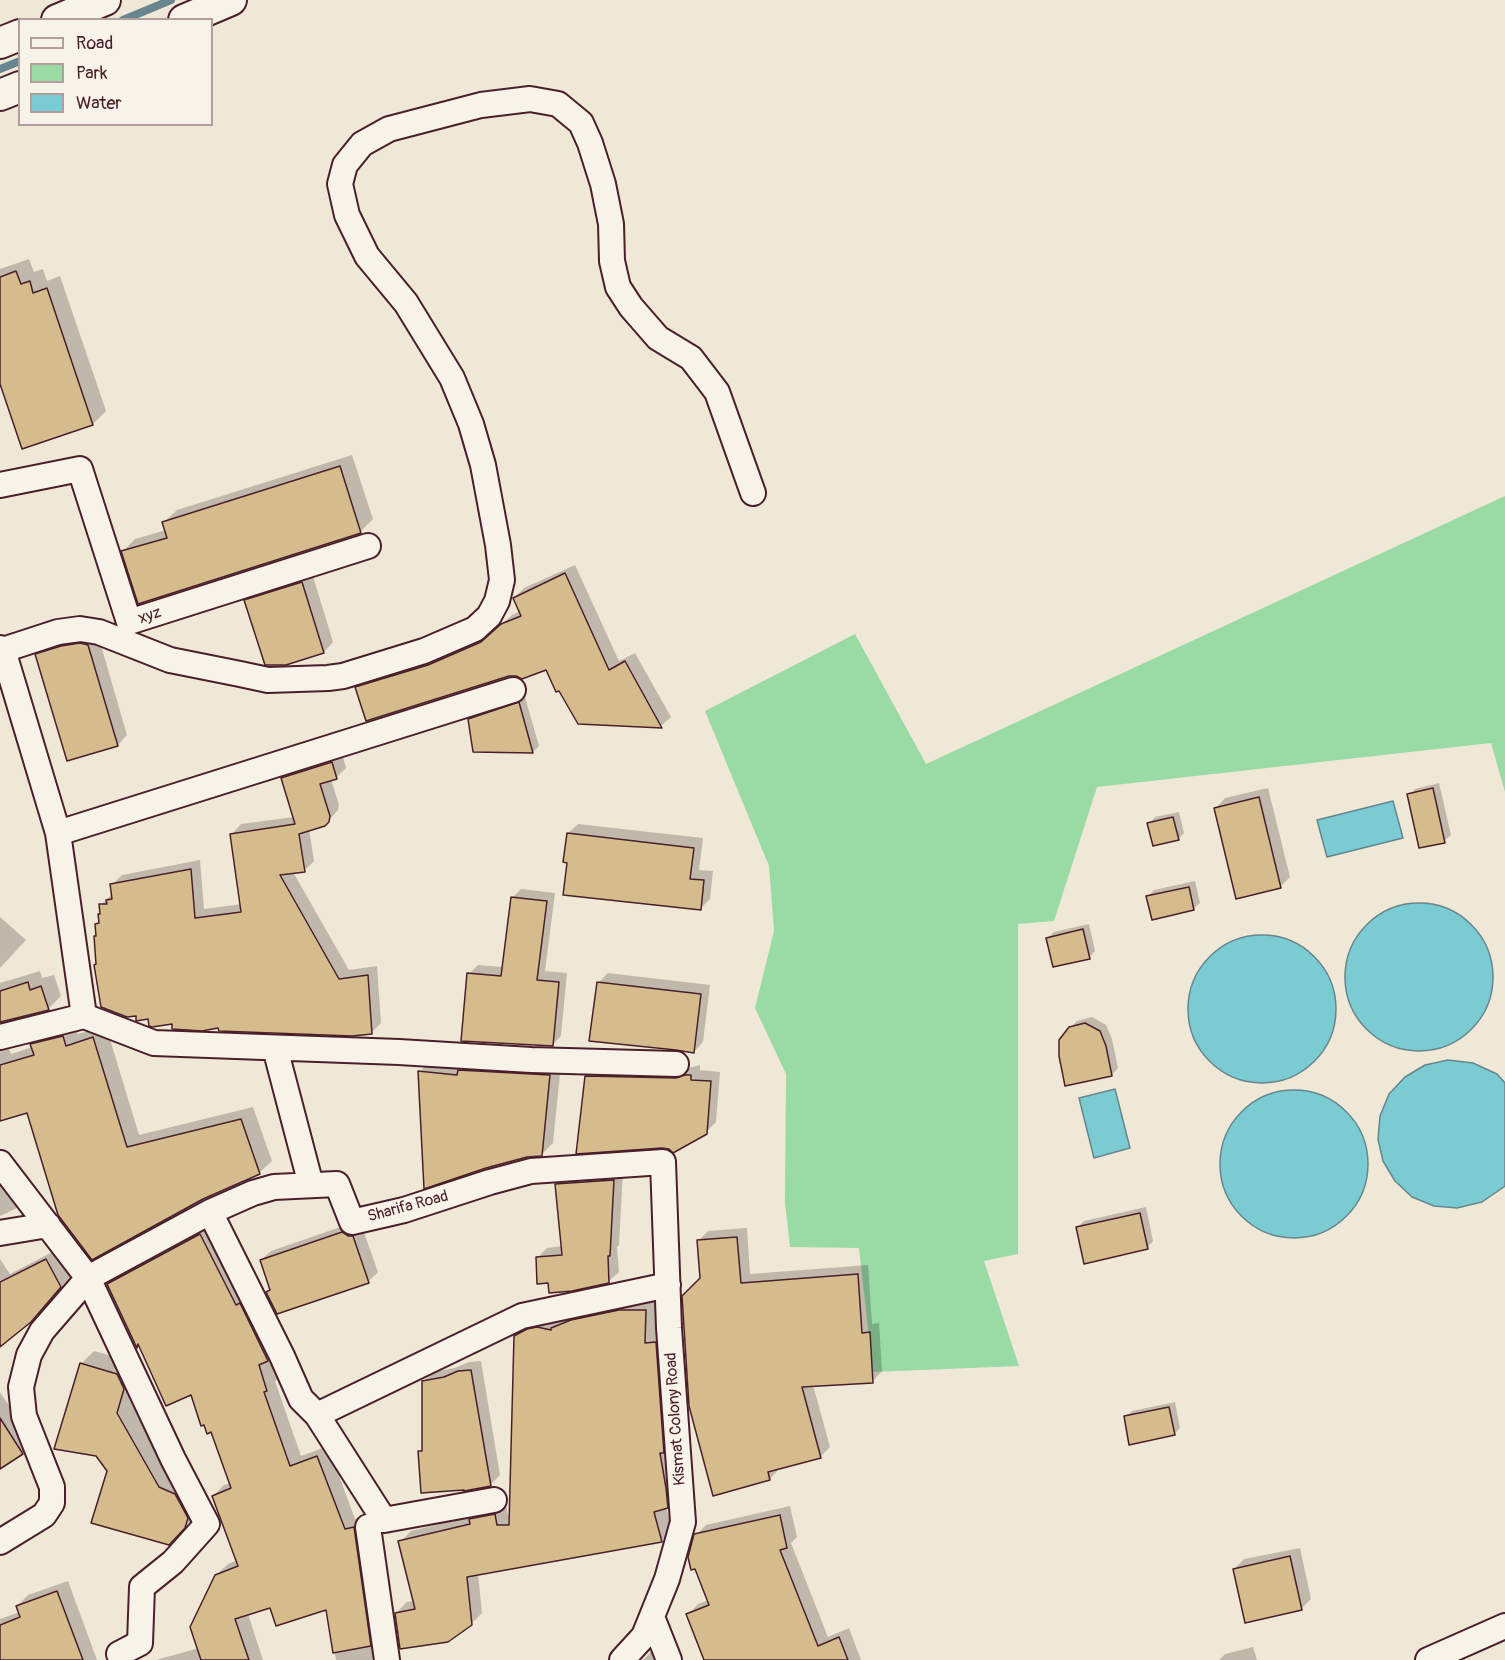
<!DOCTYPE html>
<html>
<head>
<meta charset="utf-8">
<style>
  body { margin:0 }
  #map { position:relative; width:1505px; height:1660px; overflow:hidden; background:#f0e8d6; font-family:Pangolin,sans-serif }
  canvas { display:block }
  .legend { position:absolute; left:18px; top:18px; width:195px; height:108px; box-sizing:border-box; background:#f7f3e8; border:2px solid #b29e9c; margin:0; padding:8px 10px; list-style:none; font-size:18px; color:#4a1f2b }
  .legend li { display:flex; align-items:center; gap:12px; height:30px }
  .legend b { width:30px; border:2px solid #b29e9c }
</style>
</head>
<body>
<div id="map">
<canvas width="1505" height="1660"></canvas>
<ul class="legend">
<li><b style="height:8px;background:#f7f3e8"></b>Road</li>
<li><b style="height:16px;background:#99daa5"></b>Park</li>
<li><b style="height:16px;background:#7acbd2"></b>Water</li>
</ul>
</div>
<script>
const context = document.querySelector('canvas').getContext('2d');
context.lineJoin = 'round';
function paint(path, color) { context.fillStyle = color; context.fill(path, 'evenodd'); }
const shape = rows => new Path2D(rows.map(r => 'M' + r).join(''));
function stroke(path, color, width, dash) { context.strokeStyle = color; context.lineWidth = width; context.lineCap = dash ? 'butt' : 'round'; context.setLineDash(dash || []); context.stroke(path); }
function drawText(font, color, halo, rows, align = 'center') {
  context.font = font + ' Pangolin,sans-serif'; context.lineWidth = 4.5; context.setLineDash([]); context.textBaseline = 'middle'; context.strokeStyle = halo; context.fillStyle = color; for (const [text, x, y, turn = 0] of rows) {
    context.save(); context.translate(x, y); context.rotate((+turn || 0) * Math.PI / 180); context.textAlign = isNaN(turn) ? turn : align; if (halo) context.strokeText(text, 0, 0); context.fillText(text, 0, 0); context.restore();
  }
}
paint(shape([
  [1505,496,1505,792,1491,743,1097,787,1054,921,1018,924,1018,1254,984,1261,1019,1366,873,1372,859,1248,790,1247,785,1203,786,1074,755,1008,774,931,769,866,705,711,855,634,926,764]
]), '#99daa5');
const water = shape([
  [1393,801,1403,838,1327,857,1317,820,1393,801],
  '1345 977a74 74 0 1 1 148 0a74 74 0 1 1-148 0Z',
  '1188 1009a74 74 0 1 1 148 0a74 74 0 1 1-148 0Z',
  [1448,1060,1473,1063,1497,1074,1505,1083,1505,1186,1482,1202,1457,1208,1434,1206,1412,1197,1395,1181,1383,1161,1378,1139,1380,1116,1389,1094,1405,1077,1425,1065,1448,1060],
  [1115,1089,1130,1148,1094,1158,1079,1098,1115,1089],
  '1220 1164a74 74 0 1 1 148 0a74 74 0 1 1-148 0Z'
]);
paint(water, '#7acbd2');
stroke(water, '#67868f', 1.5);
paint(shape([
  [29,259,34,272,43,269,47,281,60,276,106,411,93,424,0,380,0,269],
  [352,455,373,519,360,532,123,551,135,539,166,530,164,522,177,510],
  [575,565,619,661,635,653,671,717,661,726,579,723,547,668,516,675,357,688,366,678,439,655,492,633,512,615,521,611,514,598,524,588],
  [312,573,333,642,324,652,286,664,246,601,256,591],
  [98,635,127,735,118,745,37,655,47,645],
  [525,697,539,746,533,752,474,750,470,720,476,713],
  [342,753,346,768,336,778,331,779,339,805,338,810,325,825,309,829,314,861,304,871,293,872,349,970,377,966,381,1023,371,1033,220,1026,173,1022,137,1014,98,963,95,936,98,934,97,925,100,921,99,914,102,912,101,905,111,895,113,895,112,885,122,875,200,860,204,909,242,904,232,834,241,824,294,817,282,778,292,769],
  [1439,783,1451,835,1444,841,1409,795,1415,789],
  [1268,788,1290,877,1280,887,1216,808,1225,798],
  [1179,812,1184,833,1178,839,1149,824,1155,817],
  [578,824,703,838,699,870,713,871,710,899,700,909,568,861,568,833],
  [1195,881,1200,903,1193,909,1148,896,1154,890],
  [521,889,555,893,545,971,567,973,561,1036,552,1045,469,974,478,965,503,967,512,898],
  [0,917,26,940,0,968],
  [1089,924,1095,951,1089,958,1048,938,1054,932],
  [40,971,42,978,54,975,61,996,48,1009,0,1021,0,983],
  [608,973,710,985,703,1042,694,1052,598,983],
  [1092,1017,1106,1025,1112,1039,1118,1068,1112,1075,1070,1028,1077,1021],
  [75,1024,78,1034,106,1026,139,1135,253,1107,272,1161,259,1173,203,1198,28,1111,0,1120,0,1031,5,1037,11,1054,33,1047,32,1044,45,1032],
  [431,1060,561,1064,553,1143,541,1155,420,1072],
  [700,1065,700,1070,720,1072,716,1122,706,1132,669,1148,587,1077,596,1067,686,1069],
  [0,1157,29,1196,17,1208,0,1216],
  [623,1171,619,1245,617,1247,619,1272,609,1281,550,1281,537,1258,547,1248,563,1246,557,1184,567,1174],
  [1146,1207,1153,1241,1147,1248,1078,1227,1084,1221],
  [352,1223,362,1227,378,1272,368,1282,268,1292,271,1289,261,1260,271,1251],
  [211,1224,270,1357,278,1379,275,1381,301,1456,328,1446,355,1519,365,1517,386,1660,336,1660,327,1608,271,1606,248,1614,263,1660,156,1660,199,1648,216,1575,228,1564,238,1560,213,1496,224,1485,231,1483,212,1430,191,1393,140,1343,137,1346,108,1284,119,1273],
  [747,1228,750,1274,868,1265,872,1324,879,1323,882,1371,873,1381,813,1385,830,1447,820,1457,779,1468,779,1469,770,1479,702,1279,699,1240,708,1231],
  [56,1250,71,1276,41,1310,0,1345,0,1259,10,1274],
  [656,1299,655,1332,666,1332,678,1496,666,1507,672,1530,661,1541,478,1574,482,1613,471,1624,396,1613,407,1602,415,1601,400,1542,411,1531,475,1515,481,1509,506,1504,508,1515,511,1515,515,1336,526,1325],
  [94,1351,130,1361,137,1375,129,1399,172,1474,197,1513,182,1530,108,1471,81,1364],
  [481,1361,500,1475,490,1485,420,1452,424,1448,423,1382,433,1372,455,1368,469,1362],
  [0,1392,33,1442,23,1453,0,1467],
  [1175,1402,1180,1428,1174,1434,1125,1417,1132,1411],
  [790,1506,797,1537,791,1543,828,1637,849,1628,861,1660,705,1660,688,1615,698,1604,709,1600,696,1535,706,1525],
  [1300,1548,1311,1599,1301,1609,1234,1569,1244,1559],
  [68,1581,97,1660,0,1660,0,1619,20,1612,17,1606,28,1595],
  [662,1647,669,1660,643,1660,652,1651],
  [1253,1647,1257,1660,1219,1660,1225,1654]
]), '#0003');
stroke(shape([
  [123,20,171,0],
  [0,69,20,61]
]), '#67868f', 8);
const building = shape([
  [16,271,21,284,30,281,33,293,47,288,93,425,22,449,0,384,0,277,16,271],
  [340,466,361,533,138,604,121,551,167,538,162,522,340,466],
  [565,573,609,670,625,661,662,728,578,724,559,691,556,692,546,670,522,679,516,676,509,676,366,721,355,687,428,665,481,642,501,624,521,616,513,598,565,573],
  [302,582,324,653,286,665,265,665,244,600,302,582],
  [80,643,88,645,118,746,67,761,35,654,61,646,80,643],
  [519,702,533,753,473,752,468,719,519,702],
  [332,762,337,779,320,784,330,816,329,822,325,826,299,834,305,872,280,875,339,979,368,975,372,1034,352,1036,219,1031,218,1028,202,1031,172,1029,172,1024,152,1027,149,1026,148,1019,136,1021,136,1016,127,1017,101,1007,94,965,96,964,94,936,96,936,95,924,99,923,98,914,100,914,99,904,107,904,106,900,112,899,110,884,191,869,195,918,241,912,230,834,295,824,281,778,332,762],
  [1433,788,1445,843,1419,848,1407,794,1433,788],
  [1259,797,1281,888,1236,899,1214,808,1259,797],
  [1173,817,1179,840,1153,846,1147,823,1173,817],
  [567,833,694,848,690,879,704,880,701,910,563,895,567,863,563,862,567,833],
  [1189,887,1194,910,1152,920,1146,896,1189,887],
  [511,897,547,901,537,980,559,982,553,1046,461,1041,467,973,501,976,511,897],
  [1083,929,1090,959,1053,967,1046,938,1083,929],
  [28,982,30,990,41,986,49,1010,0,1022,0,991,28,982],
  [597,982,701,994,694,1053,676,1050,589,1041,597,982],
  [1085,1023,1100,1031,1106,1046,1112,1076,1065,1086,1059,1056,1059,1040,1069,1027,1085,1023],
  [63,1036,66,1046,93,1037,127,1147,241,1119,260,1174,203,1199,92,1260,58,1215,27,1113,0,1121,0,1065,34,1055,30,1044,63,1036],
  [458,1070,550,1075,542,1156,527,1157,486,1168,424,1189,418,1071,457,1075,458,1070],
  [685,1075,691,1075,691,1080,711,1081,707,1134,673,1153,669,1149,662,1148,576,1154,585,1076,676,1078,685,1075],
  [614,1180,610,1256,608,1256,609,1283,572,1291,549,1293,548,1283,537,1284,536,1257,562,1255,555,1184,614,1180],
  [1140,1213,1148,1249,1084,1264,1076,1227,1140,1213],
  [342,1232,348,1236,353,1236,369,1283,277,1314,266,1292,270,1290,260,1260,342,1232],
  [200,1234,236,1305,240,1303,268,1361,259,1365,267,1391,264,1392,290,1466,317,1456,345,1529,354,1527,371,1646,333,1653,326,1610,276,1626,270,1608,235,1619,249,1660,201,1660,190,1627,215,1575,238,1566,212,1496,231,1488,211,1432,207,1434,204,1425,201,1426,191,1395,166,1406,138,1344,137,1348,107,1284,200,1234],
  [737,1237,741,1283,858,1274,862,1333,870,1332,873,1383,802,1387,821,1458,768,1472,770,1480,713,1496,689,1406,682,1296,700,1278,697,1240,737,1237],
  [46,1259,61,1287,31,1322,0,1347,0,1282,46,1259],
  [619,1310,646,1310,645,1343,656,1342,664,1453,660,1453,666,1488,668,1508,654,1512,662,1542,467,1577,472,1625,448,1642,400,1649,395,1613,415,1609,398,1541,470,1524,469,1519,495,1514,497,1525,509,1525,514,1336,527,1329,537,1327,551,1330,551,1328,571,1320,619,1310],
  [80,1363,117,1374,124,1389,117,1413,159,1487,175,1494,188,1518,185,1528,169,1545,91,1523,107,1471,96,1456,54,1449,80,1363],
  [471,1370,491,1486,464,1491,464,1490,421,1493,418,1451,422,1451,422,1381,444,1377,458,1371,471,1370],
  [1169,1407,1175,1435,1129,1445,1124,1416,1169,1407],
  [0,1418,23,1454,0,1469,0,1418],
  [780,1515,787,1548,780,1550,818,1646,839,1637,848,1660,704,1660,686,1614,709,1605,695,1569,691,1570,688,1557,694,1534,780,1515],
  [1290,1556,1302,1610,1245,1623,1233,1569,1290,1556],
  [57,1591,83,1660,0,1660,0,1625,20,1617,16,1606,57,1591]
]);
paint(building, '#d5bc8c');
stroke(building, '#4a1f2b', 1.5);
const minor = shape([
  [0,485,80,469,129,622,368,546],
  [0,648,3,650,58,833,84,1016],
  [3,650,58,632,80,629,99,632,170,660,240,674,268,680,328,678,343,676,424,651,475,629,489,616,497,601,502,580,498,545,483,465,471,424,452,378,406,303,367,256,347,215,340,184,345,165,362,144,389,129,481,105,530,99,558,104,581,123,590,143,603,184,611,224,612,261,618,287,631,307,658,338,691,358,717,392,753,493],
  [58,833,513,690],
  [0,1037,84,1016,154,1043,399,1052,531,1060,676,1064],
  [275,1048,311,1185],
  [0,1163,88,1278,173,1459,207,1524,173,1562,142,1587,140,1643,119,1654],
  [210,1212,282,1356,301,1399,317,1415,384,1520,494,1500],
  [0,1233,48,1225],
  [317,1415,522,1316,668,1285],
  [368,1527,387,1660],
  [0,1542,44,1515,52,1503,52,1487,24,1416,21,1387,29,1355,42,1331,88,1278,210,1212,253,1193,274,1187,337,1184,352,1222,404,1210,490,1182,531,1171,663,1162,669,1328,683,1522,667,1579,644,1636,622,1660],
  [652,1617,669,1660],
  [1428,1660,1505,1626]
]);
const tertiary = shape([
  [57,20,105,0],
  [184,20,231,0],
  [0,43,20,35],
  [0,95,20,87]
]);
stroke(minor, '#4a1f2b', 28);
stroke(tertiary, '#4a1f2b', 34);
stroke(minor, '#f7f3e8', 24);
stroke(tertiary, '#f7f3e8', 30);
drawText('16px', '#4a1f2b', '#f7f3e8', [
  ["xyz",150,616,-18],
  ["Sharifa Road",408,1207,-15],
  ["Kismat Colony Road",676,1419,-94]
]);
</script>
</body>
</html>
